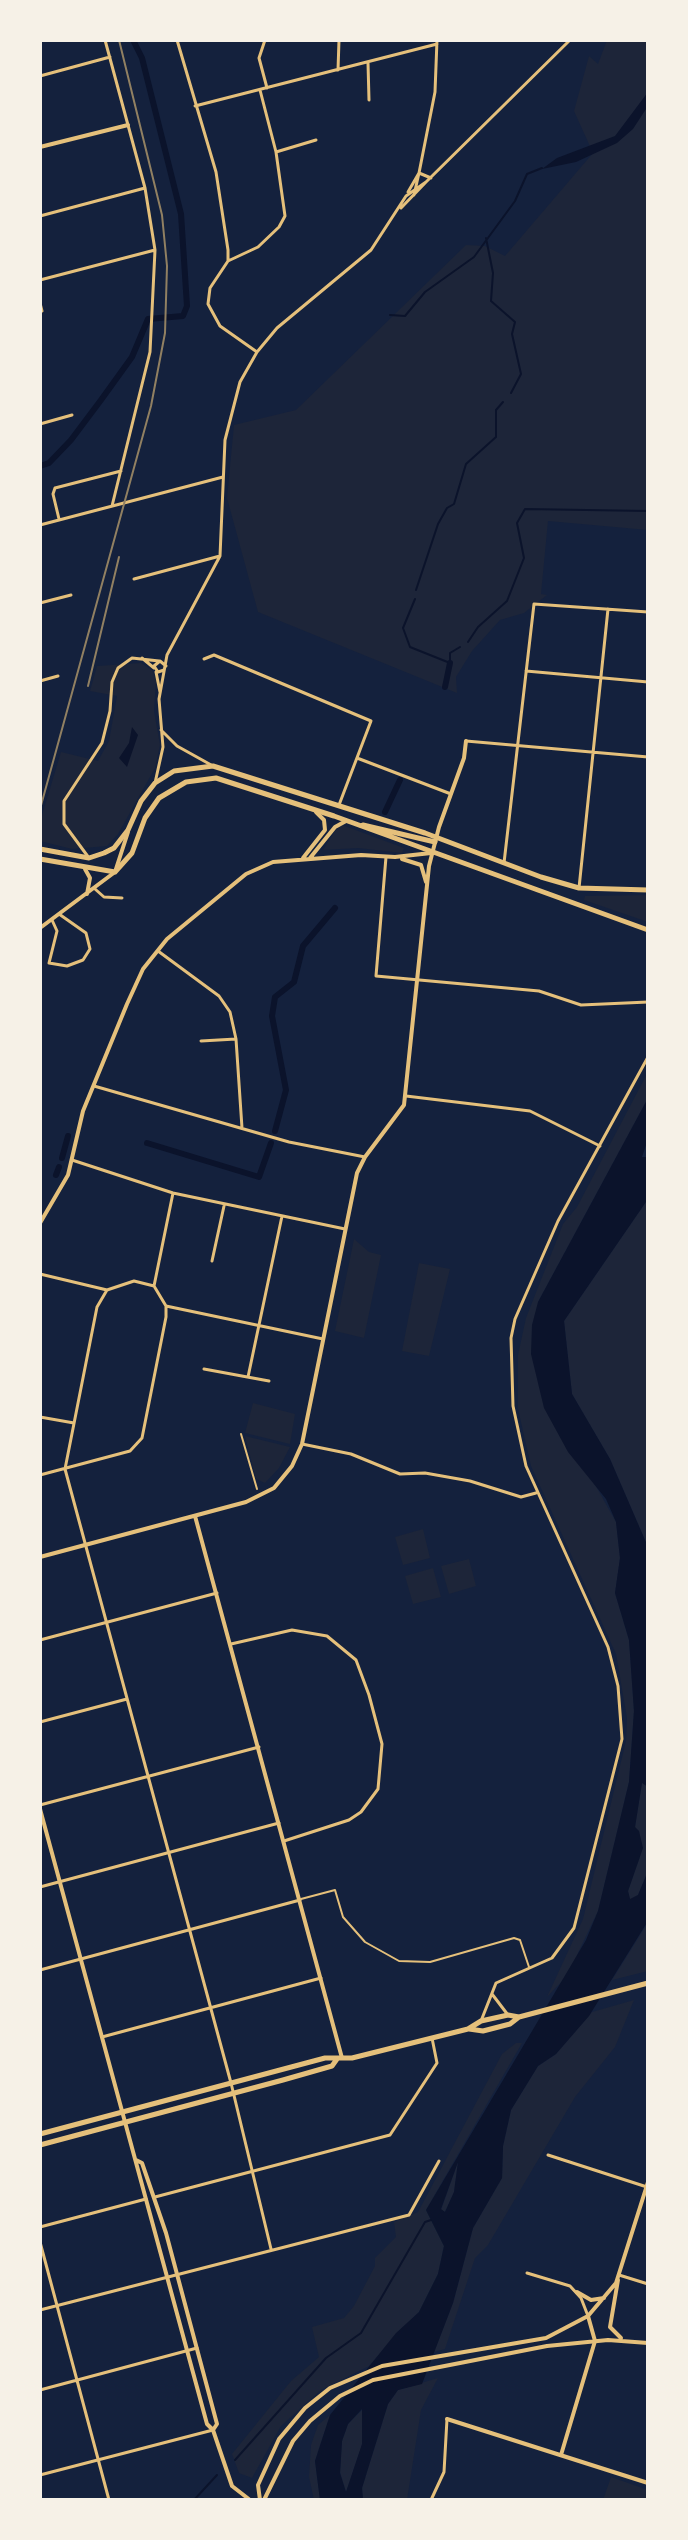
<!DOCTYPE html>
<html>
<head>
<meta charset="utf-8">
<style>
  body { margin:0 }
  #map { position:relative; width:688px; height:2540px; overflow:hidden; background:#14213d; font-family:Cabin,sans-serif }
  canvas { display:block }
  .frame { position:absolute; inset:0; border:42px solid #f6f1e7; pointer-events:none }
</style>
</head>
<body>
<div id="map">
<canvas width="688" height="2540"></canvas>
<div class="frame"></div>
</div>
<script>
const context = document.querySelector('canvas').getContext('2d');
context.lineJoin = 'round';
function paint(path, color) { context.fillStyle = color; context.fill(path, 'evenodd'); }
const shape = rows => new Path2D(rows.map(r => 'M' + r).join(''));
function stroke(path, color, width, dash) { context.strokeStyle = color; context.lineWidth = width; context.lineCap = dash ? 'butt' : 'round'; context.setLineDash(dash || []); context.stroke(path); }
paint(shape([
  [607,40,648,40,648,530,548,521,541,594,547,595,524,613,500,620,472,651,456,677,457,693,258,612,227,498,234,425,296,410,466,245,485,246,505,256,593,153,574,111,589,56,598,64],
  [141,663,152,670,156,681,154,711,160,745,155,768,118,834,107,846,72,849,40,841,40,822,61,752,98,761,109,741,117,696,90,691,97,666],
  [342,825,404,848,402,853,358,848,323,850,337,828],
  [648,895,648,922,584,900,585,896],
  [648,1072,648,1098,538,1302,593,1481,616,1522,620,1558,615,1593,629,1640,634,1711,629,1782,598,1911,567,1976,547,1997,583,1919,626,1741,627,1718,616,1654,531,1466,518,1409,518,1355,526,1318,563,1224,577,1207],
  [648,1199,648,1547,610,1459,572,1394,564,1321],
  [354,1239,369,1252,381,1255,364,1338,335,1331],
  [419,1263,450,1269,429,1356,402,1351],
  [253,1403,295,1414,290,1444,245,1433],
  [245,1436,290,1447,279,1468,265,1483,256,1479],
  [423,1529,430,1558,403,1565,395,1537],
  [469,1559,476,1586,449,1594,441,1566],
  [433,1568,441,1597,413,1604,405,1576],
  [642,1782,648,1787,648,1871,638,1895,630,1900,628,1891,640,1856,635,1827],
  [648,1921,648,1971,612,1980,647,1924],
  [634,2000,615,2047,575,2097,488,2245,475,2258,445,2349,434,2352,453,2303,473,2228,502,2178,503,2146,511,2110,538,2066,556,2054,592,2012],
  [516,2043,522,2043,426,2210,444,2246,438,2274,419,2312,369,2366,321,2390,281,2426,252,2478,239,2473,232,2454,291,2381,319,2357,312,2327,344,2318,354,2306,375,2266,375,2258,396,2237,394,2222,418,2212,502,2054],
  [458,2162,454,2192,445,2212,441,2210],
  [438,2378,421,2410,407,2500,363,2500,362,2488,388,2404,398,2390],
  [363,2409,362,2445,346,2492,340,2472,342,2441,348,2424],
  [330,2415,315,2461,320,2500,314,2500,309,2477,311,2445,318,2425],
  [611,2477,648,2490,648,2500,603,2500]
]), '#1d2539');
paint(shape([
  [648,92,648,106,633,129,617,143,576,162,542,169,557,158,615,136],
  [132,727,138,735,127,767,119,758,129,743],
  [648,1098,648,1139,642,1157,648,1157,648,1199,564,1321,572,1394,610,1459,648,1547,648,1787,642,1783,635,1827,639,1831,643,1848,628,1891,630,1899,638,1895,648,1871,648,1921,589,2016,556,2054,538,2066,511,2110,503,2146,502,2178,473,2228,453,2303,422,2384,398,2390,388,2404,362,2488,363,2500,320,2500,315,2461,330,2415,396,2333,419,2312,438,2274,444,2246,426,2210,586,1940,598,1911,629,1782,634,1711,629,1640,615,1593,620,1558,616,1522,606,1499,568,1452,544,1408,531,1354,532,1325,538,1302],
  [458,2162,454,2192,445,2212,441,2209],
  [362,2409,362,2444,346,2492,340,2473,342,2441,348,2424]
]), '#0b132b');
stroke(shape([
  [486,238,493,273,491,301,515,322,512,334,521,374,511,393],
  [390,315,405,316,425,292,474,257,515,201,527,174,542,168],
  [416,590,438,524,447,508,454,504,466,464,496,437,496,410,503,402],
  [415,599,403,628,410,647,450,663,450,653,460,647],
  [468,642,478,627,507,601,524,558,517,523,525,509,648,511],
  [235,2460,326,2358,361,2333,425,2222,431,2220],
  [194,2500,217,2475]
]), '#0b132b', 2);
stroke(shape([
  [40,466,49,463,71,440,101,400,132,357,148,319,183,316,187,306,181,214,142,58,133,40],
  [445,687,450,663],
  [385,812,400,780],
  [275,1131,286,1090,272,1016,275,997,294,982,303,946,335,908],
  [147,1143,259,1177,271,1143],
  [62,1158,68,1136],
  [56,1175,59,1167]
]), '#0b132b', 6);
stroke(shape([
  [301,1899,335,1890,343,1917,365,1942,399,1961,430,1962,514,1938,520,1940,529,1967]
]), '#e5c07b', 2);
stroke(shape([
  [241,1434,257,1489]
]), '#e5c07b', 2);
stroke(shape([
  [105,40,145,188,155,250,150,352,112,506],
  [177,40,216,172,228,250,228,261,210,288,208,304,220,326,257,352],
  [265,40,259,58,267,88],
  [368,63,369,100],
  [338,70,339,40],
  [40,76,110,57],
  [195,106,437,44],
  [276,152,316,140],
  [431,178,419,173,435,92,437,40],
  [426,182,570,40],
  [408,192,419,173,414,195],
  [40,216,145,188],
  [228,261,258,247,279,227,285,216,276,152,260,90],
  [40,280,155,250],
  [40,303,42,311],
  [40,424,72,415],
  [59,519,53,494,55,488,121,471],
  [40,525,223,477],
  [134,579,220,556],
  [40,603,71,595],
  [142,658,154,668],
  [204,659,214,655,371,721,339,805],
  [164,670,158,672,154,666,160,661,166,666],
  [526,671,648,682],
  [156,672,160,692],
  [40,681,58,676],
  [161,730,177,746,213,766],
  [466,741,648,757],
  [357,758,451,794],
  [155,783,163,747,159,699,167,655,220,556,225,440,240,382,257,352,277,328,371,250,406,196,426,182,401,208],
  [386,857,376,976,539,991,581,1005,648,1002],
  [89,858,64,824,64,801,102,743,110,711,112,682,118,668,132,658,159,661],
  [504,863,534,604,648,612],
  [579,888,608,609],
  [95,889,104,897,122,898],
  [52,920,57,931,49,963,67,966,83,960,90,949,86,933,59,914],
  [158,951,219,996,230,1012,236,1039,242,1128],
  [201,1041,236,1039],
  [94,1086,289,1142,365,1157],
  [406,1096,530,1111,600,1146],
  [72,1160,173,1193,345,1229],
  [212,1261,224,1206],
  [40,1274,107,1290,134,1281,154,1286],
  [107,1290,97,1307,65,1469,231,2083,271,2249],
  [166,1306,323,1339],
  [204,1369,269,1381],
  [248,1377,282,1216],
  [40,1417,74,1423],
  [302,1444,351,1454,400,1474,425,1473,470,1481,521,1497,536,1493],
  [40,1475,130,1451,142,1438,166,1317,166,1306,154,1286,173,1193],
  [40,1640,217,1593],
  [231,1644,292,1630,327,1636,356,1660,369,1695,382,1744,378,1789,361,1812,349,1820,284,1841],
  [40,1722,127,1699],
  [40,1805,259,1747],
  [40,1887,279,1823],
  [40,1970,300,1900],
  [492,1994,508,2015],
  [481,2021,496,1983,552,1958,574,1928,622,1739,618,1686,608,1647,526,1466,513,1406,511,1338,515,1319,558,1221,648,1057],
  [102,2037,321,1978],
  [548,2155,647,2187],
  [155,2197,390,2135,437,2063,432,2038],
  [40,2227,146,2199],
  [40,2242,109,2500],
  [527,2273,570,2286,581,2298,588,2316],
  [619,2275,648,2284],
  [40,2310,409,2215,439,2161],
  [40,2390,197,2348],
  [40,2475,213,2430],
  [431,2500,444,2472,447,2419]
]), '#e5c07b', 3);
stroke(shape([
  [40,147,128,125],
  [303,858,325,830,324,820,316,812],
  [310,858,335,827,346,821],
  [402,859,421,865,426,882],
  [40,1223,68,1175,83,1111,127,1004,143,969,167,939,246,874,273,862,361,855,395,857,431,853],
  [195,1516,342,2058],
  [40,1557,246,1502,274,1488,292,1466,302,1444,357,1173,365,1157,404,1105,429,866,439,827,464,758,466,741],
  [40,1809,207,2424,213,2430,232,2486,250,2500],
  [136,2160,142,2163,166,2233,217,2424,213,2430],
  [447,2419,648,2483],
  [561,2455,595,2341]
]), '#e5c07b', 4);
stroke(shape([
  [85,869,90,878,87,894],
  [40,928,115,872,128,832],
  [618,2280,610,2327,621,2338],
  [577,2292,591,2300,604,2298],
  [588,2316,595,2341],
  [260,2500,258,2485,279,2439,305,2408,330,2388,382,2366,546,2338,588,2316,616,2283,648,2182],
  [264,2500,293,2441,310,2421,340,2396,373,2380,547,2346,608,2340,648,2343]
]), '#e5c07b', 4);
stroke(shape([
  [363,825,435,842],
  [40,849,89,858,104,853,114,848,128,830,141,801,155,783,174,771,213,766,425,833,541,877,579,888,648,890],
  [40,859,115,872,132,853,145,818,159,798,186,782,216,778,334,816,648,930],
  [469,2029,483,2031,510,2024,519,2017,648,1983],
  [40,2134,325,2058,352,2058,468,2029,481,2021,508,2015,519,2017],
  [40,2145,283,2080,332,2066,337,2059]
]), '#e5c07b', 5);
stroke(shape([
  [88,686,119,557],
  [40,809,151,406,165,333,167,266,162,215,119,40]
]), '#918062', 2);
</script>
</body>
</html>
